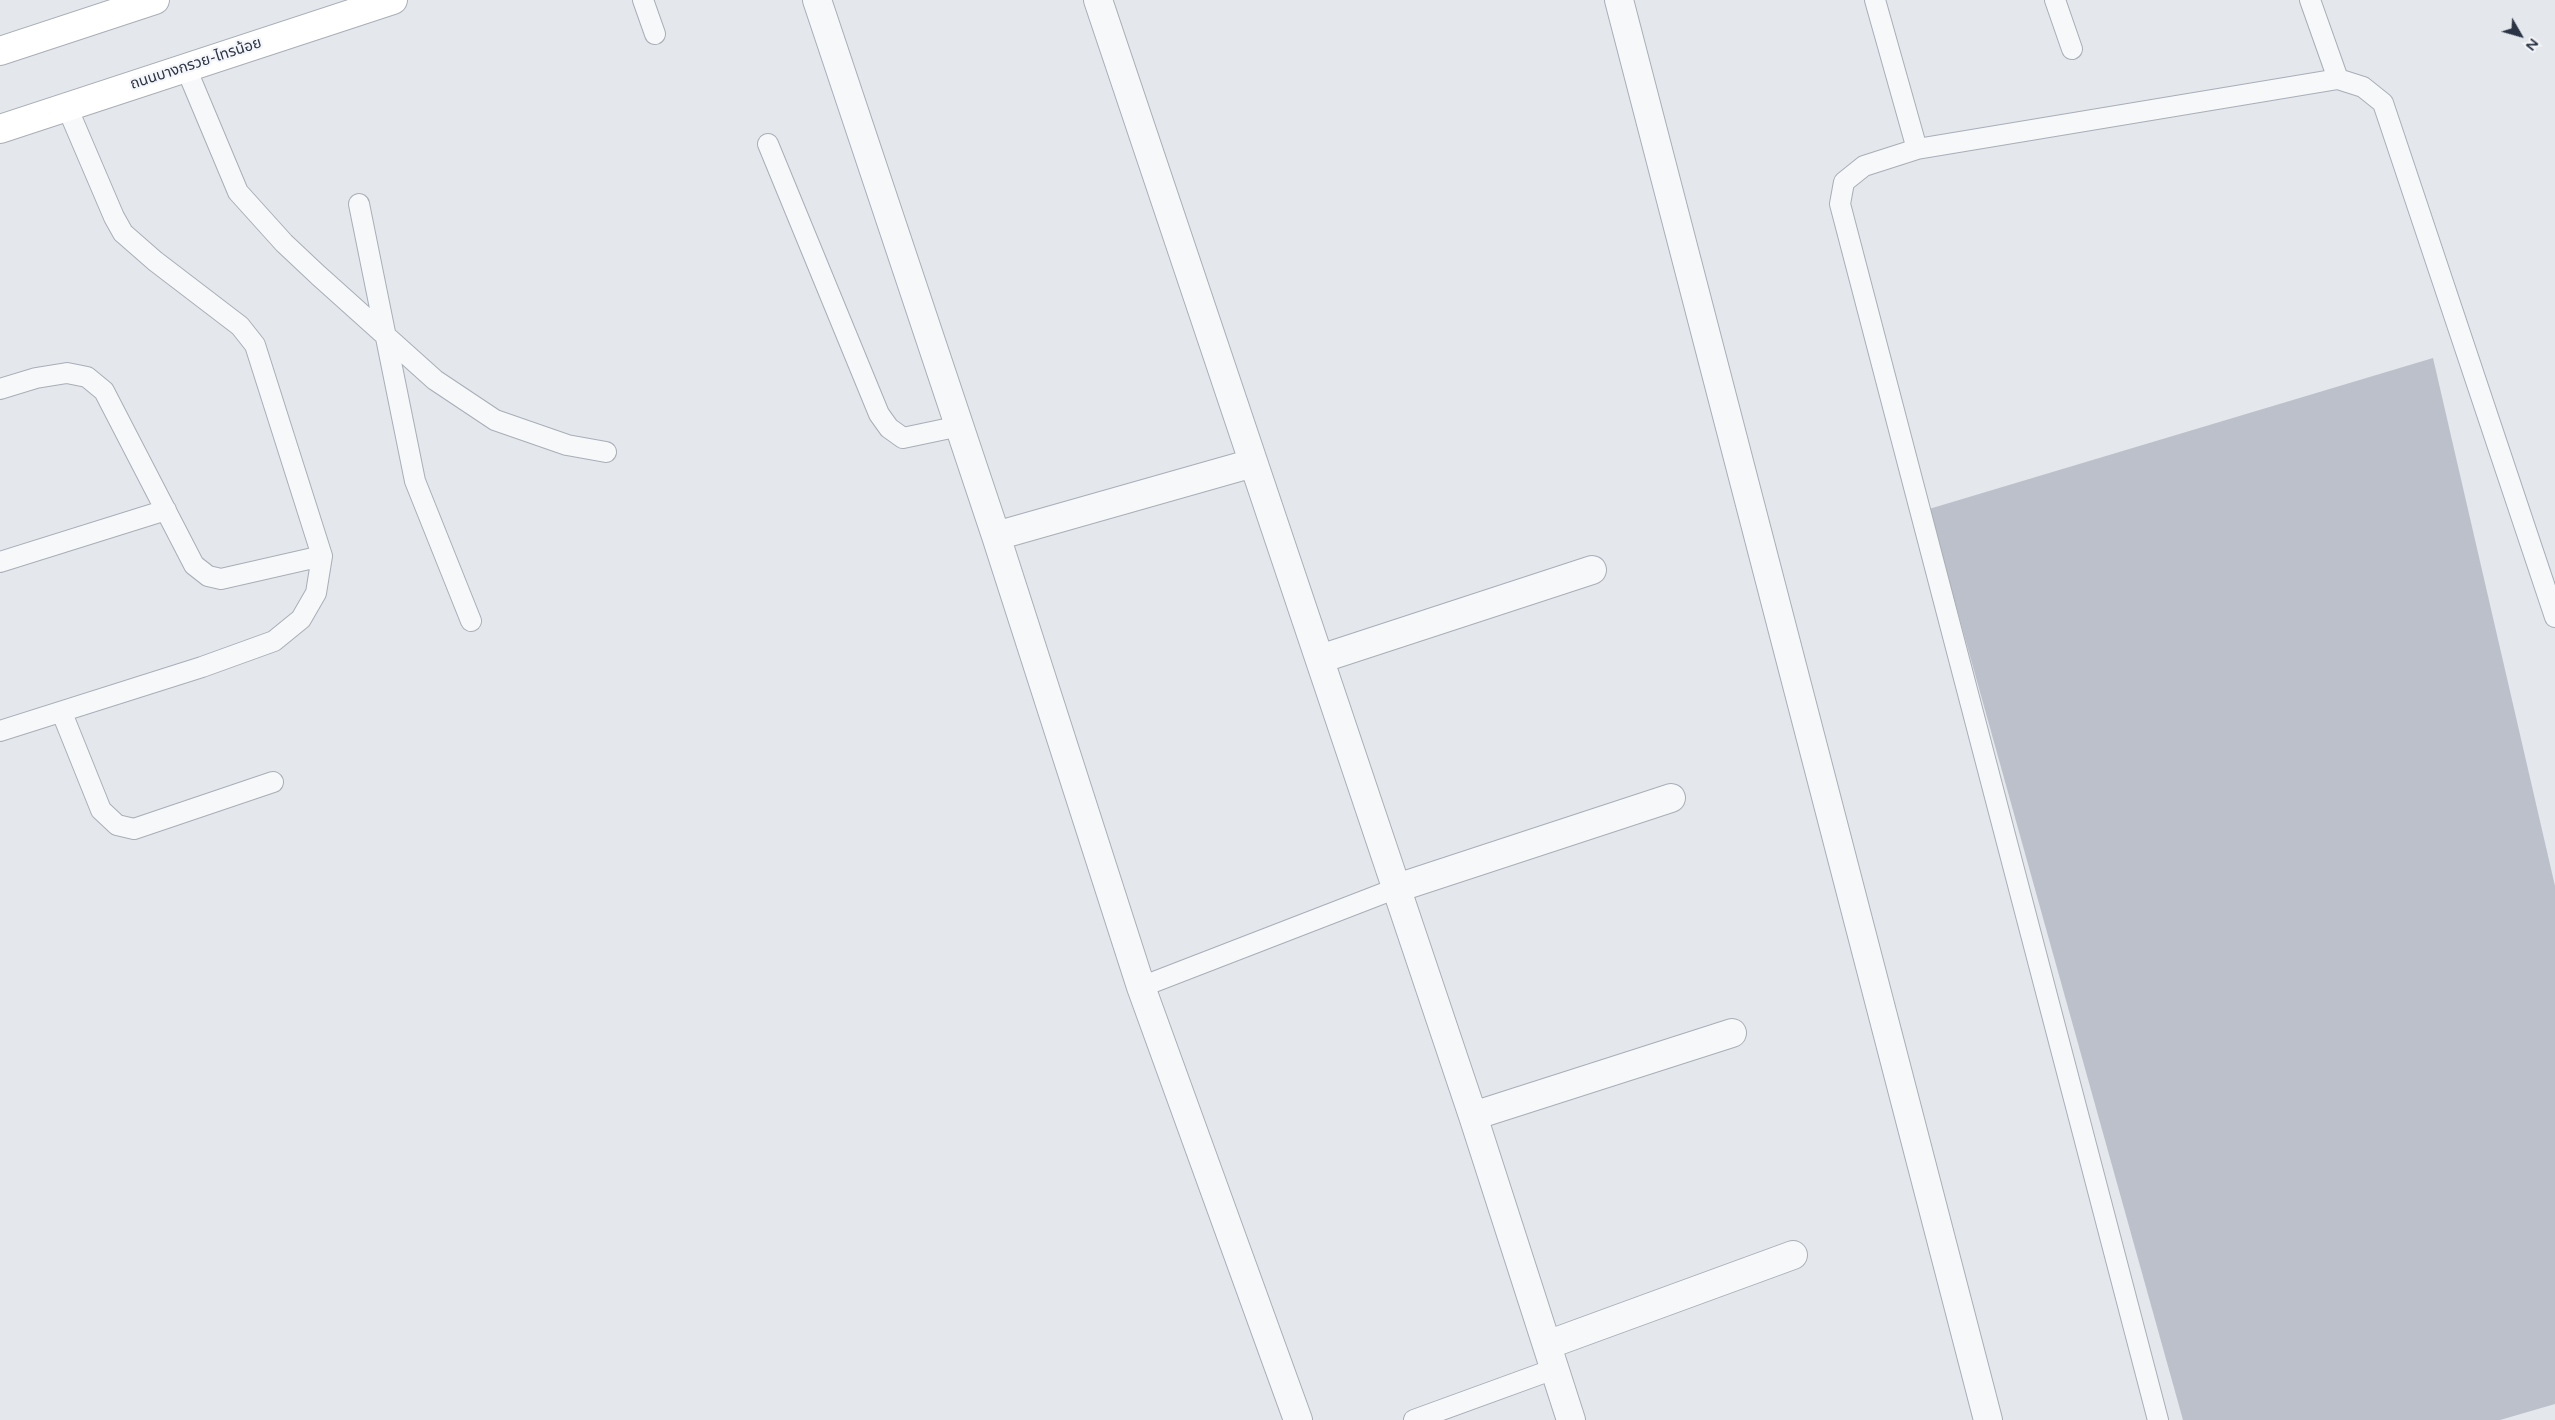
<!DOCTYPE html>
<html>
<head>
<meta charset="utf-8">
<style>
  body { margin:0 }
  #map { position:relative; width:2555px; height:1420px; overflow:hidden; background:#e4e7ec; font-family:"Varela Round",sans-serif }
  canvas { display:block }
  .north { position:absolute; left:2495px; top:10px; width:50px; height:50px; -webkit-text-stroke:4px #f4f6f9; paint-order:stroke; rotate:128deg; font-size:14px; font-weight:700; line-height:20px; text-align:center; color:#2b3445 }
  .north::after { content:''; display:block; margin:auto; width:18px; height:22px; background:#2b3445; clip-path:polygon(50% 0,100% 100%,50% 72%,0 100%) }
</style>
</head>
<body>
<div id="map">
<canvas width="2555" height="1420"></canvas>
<div class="north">N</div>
</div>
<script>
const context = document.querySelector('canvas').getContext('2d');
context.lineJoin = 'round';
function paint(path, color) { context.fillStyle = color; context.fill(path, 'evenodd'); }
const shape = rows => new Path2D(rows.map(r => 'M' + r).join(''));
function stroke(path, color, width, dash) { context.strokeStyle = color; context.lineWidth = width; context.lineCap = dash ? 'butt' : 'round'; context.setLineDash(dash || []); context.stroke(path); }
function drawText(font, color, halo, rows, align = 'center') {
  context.font = font + ' "Varela Round","Noto Sans Thai",sans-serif'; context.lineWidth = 4.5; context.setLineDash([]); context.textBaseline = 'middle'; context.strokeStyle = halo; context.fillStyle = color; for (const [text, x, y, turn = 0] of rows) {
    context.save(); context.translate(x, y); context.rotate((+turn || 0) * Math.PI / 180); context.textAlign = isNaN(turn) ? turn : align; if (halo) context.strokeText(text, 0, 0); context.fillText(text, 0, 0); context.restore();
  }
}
paint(shape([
  [2433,358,2555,886,2555,1404,2500,1420,2183,1420,1929,509]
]), '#bbc0ca');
const service = shape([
  [643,0,655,34],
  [1875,0,1917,149],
  [2055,0,2072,49],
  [2310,0,2338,79],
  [186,68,238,192,284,243,318,275,435,380,495,420,567,445,606,452],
  [768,144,879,414,889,428,903,438,960,426],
  [359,204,415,481,471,621],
  [0,389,36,378,67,373,87,377,104,391,194,565,208,576,221,579,322,556],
  [0,562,166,510],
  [62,713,101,810,117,825,134,829,273,782],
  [0,731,202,667,274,641,301,619,316,593,322,556,255,345,240,326,155,261,123,233,114,217,67,107],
  [1141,987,1397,888],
  [1414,1420,1554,1369],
  [2158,1420,1840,204,1844,182,1864,166,1917,149,2338,79,2363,87,2383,103,2555,617]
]);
const minor = shape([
  [817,0,996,536,1141,987,1298,1420],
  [1098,0,1473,1116,1571,1420],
  [1619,0,1988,1420],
  [996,536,1253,463],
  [1320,659,1592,570],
  [1397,888,1671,798],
  [1473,1116,1732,1033],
  [1547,1345,1793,1255]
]);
const secondary = shape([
  [0,51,155,0],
  [0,129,393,0]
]);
stroke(service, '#a9aeb7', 22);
stroke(minor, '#a9aeb7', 30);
stroke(secondary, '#a9aeb7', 30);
stroke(service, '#f7f8fa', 20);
stroke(minor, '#f7f8fa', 28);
stroke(secondary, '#fff', 28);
drawText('15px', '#2b3445', '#f4f6f9', [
  ["ถนนบางกรวย-ไทรน้อย",196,64,-18]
]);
</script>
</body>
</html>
